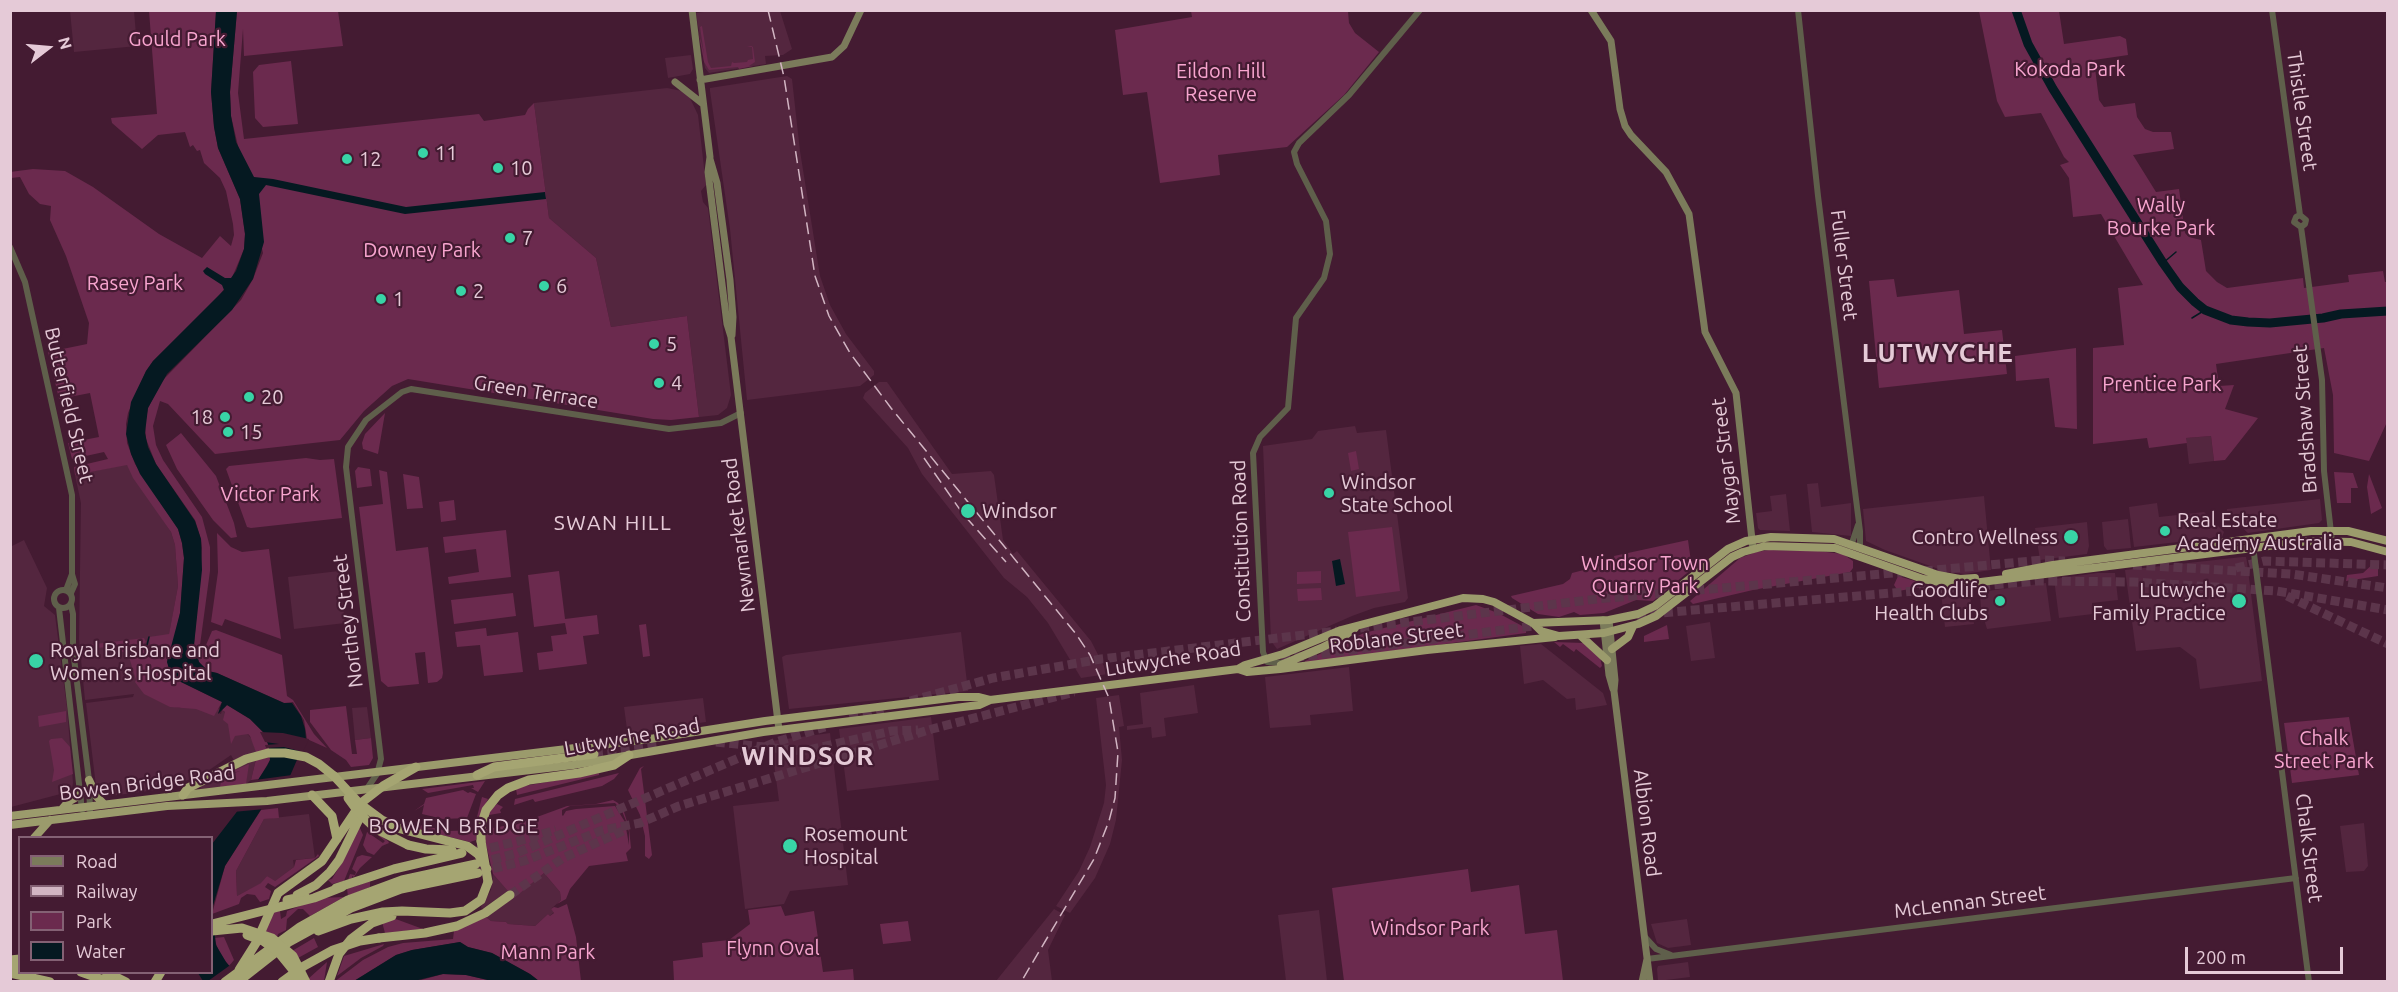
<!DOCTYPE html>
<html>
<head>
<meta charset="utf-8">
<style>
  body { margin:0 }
  #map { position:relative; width:2398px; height:992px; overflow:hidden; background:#441b32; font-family:Ubuntu,sans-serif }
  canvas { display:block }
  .frame { position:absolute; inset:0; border:12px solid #e5cad7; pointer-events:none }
  .legend { position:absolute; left:18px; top:836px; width:195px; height:138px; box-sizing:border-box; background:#441b32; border:2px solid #846174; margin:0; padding:8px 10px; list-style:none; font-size:18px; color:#e5cad7 }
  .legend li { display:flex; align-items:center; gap:12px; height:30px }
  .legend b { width:30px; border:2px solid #846174 }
  .north { position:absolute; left:18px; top:18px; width:60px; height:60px; -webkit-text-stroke:4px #441b32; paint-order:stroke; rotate:74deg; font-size:16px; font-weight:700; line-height:24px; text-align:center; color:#e5cad7 }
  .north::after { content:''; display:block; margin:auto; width:21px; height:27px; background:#e5cad7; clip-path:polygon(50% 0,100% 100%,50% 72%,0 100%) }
  .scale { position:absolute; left:2185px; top:947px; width:158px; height:27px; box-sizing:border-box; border:3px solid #e5cad7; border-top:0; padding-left:8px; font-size:18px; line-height:21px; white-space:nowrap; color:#e5cad7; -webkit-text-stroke:4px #441b32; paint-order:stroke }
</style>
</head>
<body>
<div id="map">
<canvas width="2398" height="992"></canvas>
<div class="frame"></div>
<ul class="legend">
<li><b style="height:8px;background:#7b7b5b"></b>Road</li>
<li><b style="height:8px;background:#d2b5c3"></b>Railway</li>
<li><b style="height:16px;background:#6b2a4e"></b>Park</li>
<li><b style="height:16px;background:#051921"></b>Water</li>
</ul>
<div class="north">N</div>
<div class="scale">200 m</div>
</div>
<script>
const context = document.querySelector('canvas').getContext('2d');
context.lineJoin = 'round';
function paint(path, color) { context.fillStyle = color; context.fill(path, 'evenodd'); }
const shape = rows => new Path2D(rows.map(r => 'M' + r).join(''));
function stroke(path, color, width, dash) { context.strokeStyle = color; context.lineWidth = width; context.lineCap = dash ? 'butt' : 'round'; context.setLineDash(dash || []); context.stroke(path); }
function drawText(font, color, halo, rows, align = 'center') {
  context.font = font + ' Ubuntu,sans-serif'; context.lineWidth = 4.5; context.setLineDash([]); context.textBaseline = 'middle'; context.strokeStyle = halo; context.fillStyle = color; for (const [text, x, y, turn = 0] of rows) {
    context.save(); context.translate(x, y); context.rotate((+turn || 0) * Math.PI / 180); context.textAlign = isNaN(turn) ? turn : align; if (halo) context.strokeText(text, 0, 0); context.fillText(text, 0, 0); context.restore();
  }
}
paint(shape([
  [718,10,780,11,792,49,783,55,765,56,766,64,709,73,705,68,696,13],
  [70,11,134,11,137,46,74,52],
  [691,55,693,69,690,74,668,78,665,58],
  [787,76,792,79,800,151,820,276,830,305,846,334,874,371,874,375,860,386,747,400,730,229,710,91,710,88],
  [667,88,682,91,689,96,698,115,706,185,701,191,703,202,708,208,731,395,727,408,718,415,699,417,687,316,611,327,596,258,549,218,534,103],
  [879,382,887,382,952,474,991,471,994,475,1003,540,1013,554,1017,551,1091,641,1108,674,1081,678,1048,623,1027,597,1004,578,922,474,908,448,863,398,865,393],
  [1355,426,1357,433,1386,430,1408,598,1405,602,1374,608,1352,616,1277,649,1271,641,1263,446,1312,439,1318,431],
  [2211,436,2214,461,2189,464,2186,438],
  [127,464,171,532,175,545,178,586,169,635,152,644,170,706,180,708,188,700,220,709,218,713,221,714,222,710,243,728,253,741,257,755,251,780,246,784,200,789,201,786,238,768,231,755,202,775,163,789,110,796,102,793,96,786,86,703,133,697,134,694,85,700,79,639,81,503,75,475],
  [1818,483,1821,507,1851,503,1851,536,1812,532,1807,484],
  [1786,494,1790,531,1760,530,1758,528,1756,513,1772,511,1770,496],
  [1984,496,1991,570,1965,574,1947,572,1885,550,1866,541,1863,509],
  [2320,499,2322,520,2319,523,2248,533,2227,514,2227,509],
  [2157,503,2159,517,2204,512,2224,532,2222,537,2134,547,2129,507],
  [2128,519,2131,548,2107,550,2104,546,2102,522],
  [2087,522,2089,546,2087,554,2040,560,2035,528],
  [24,540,47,588,44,606,55,615,67,708,73,783,72,789,68,792,11,807,10,547],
  [2242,557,2246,557,2247,562,2262,681,2200,689,2196,659,2180,647,2136,651,2125,570],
  [339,571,345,623,294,629,288,577],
  [2097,573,2115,573,2118,600,2092,603,2093,614,2059,618,2054,579],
  [2046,583,2051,621,1987,629,1981,609,1980,592],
  [1965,590,1970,594,1974,624,1945,627,1941,593],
  [1710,622,1715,658,1691,661,1686,626],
  [961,632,968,691,789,709,782,657,786,655],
  [1541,644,1603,693,1607,705,1576,710,1575,698,1567,699,1543,680,1524,684,1520,646],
  [1349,667,1353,711,1310,715,1311,725,1270,728,1265,677],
  [1194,685,1198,713,1164,718,1166,736,1152,738,1151,727,1127,730,1127,726,1143,724,1140,693],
  [1119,695,1124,726,1119,727,1122,760,1116,820,1110,844,1095,878,1070,913,1056,906,1079,871,1090,847,1104,803,1106,785,1096,698],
  [703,698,706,722,632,733,627,729,624,707],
  [367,707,371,738,355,740,352,708],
  [931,717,939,780,847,791,839,729],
  [830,733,848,885,790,891,784,904,745,909,733,806,779,801,771,741],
  [309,814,315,858,293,860,294,867,274,882,267,876,262,883,237,896,236,871,264,819],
  [2364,823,2368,866,2364,871,2346,872,2340,826],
  [544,873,560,892,561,900,551,909,554,912,550,916,548,914,535,926,508,924,506,922,491,921,486,917],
  [493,874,508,891,482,909,481,907,491,890],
  [1054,909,1065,915,1048,950,1052,981,996,981],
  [1319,910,1327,981,1286,981,1278,915],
  [1687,919,1691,945,1668,948,1657,943,1651,924],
  [1688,962,1690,977,1658,981,1657,969,1658,966]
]), '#54263f');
paint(shape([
  [1288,10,1348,11,1349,23,1355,33,1379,52,1344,95,1287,147,1218,155,1220,175,1160,183,1147,92,1123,95,1115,30,1192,17,1191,11],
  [149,11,216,11,211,92,214,127,218,148,240,199,245,234,244,249,231,280,218,297,153,361,146,371,128,413,126,424,127,443,135,464,178,529,182,543,184,558,180,613,175,638,167,659,169,669,181,682,222,702,214,716,196,709,170,707,144,694,135,682,136,680,129,657,135,658,141,654,140,650,150,646,149,637,169,634,178,586,175,545,171,532,133,478,127,465,75,475,74,467,108,459,104,452,72,459,68,443,99,437,90,393,59,399,48,352,87,344,89,323,66,256,50,220,51,206,40,204,29,194,20,177,11,178,10,172,33,169,65,171,93,187,159,234,202,258,220,236,231,246,234,235,233,224,226,191,220,178,204,163,200,150,197,151,193,145,190,147,185,132,158,135,142,149,112,123,111,118,157,114],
  [237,11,338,11,343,46,244,56,243,29,238,93,244,139,479,114,484,121,525,115,528,109,534,103,549,218,596,258,611,327,687,316,699,417,671,420,653,419,408,379,392,386,364,411,340,440,215,454,168,404,160,401,153,426,156,445,163,460,202,517,210,547,210,571,200,645,206,645,212,631,216,630,282,655,287,696,293,700,314,734,327,748,307,739,304,720,293,702,284,703,217,673,208,671,199,662,194,645,202,548,201,539,195,520,156,464,146,439,145,425,148,408,162,381,241,300,253,279,263,253,231,116,230,92],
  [1979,11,2059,11,2064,44,2120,36,2126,39,2128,55,2094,60,2099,100,2104,107,2135,103,2137,117,2145,129,2153,132,2171,132,2174,149,2133,155,2156,192,2179,189,2185,233,2189,237,2201,240,2206,271,2217,282,2227,288,2303,278,2304,288,2349,282,2348,275,2383,271,2385,282,2388,282,2387,422,2369,461,2334,453,2333,395,2324,348,2216,364,2219,386,2234,385,2225,409,2258,418,2225,460,2214,461,2211,436,2186,438,2187,443,2149,448,2147,438,2093,444,2093,348,2124,345,2118,288,2143,285,2101,214,2073,217,2069,178,2060,165,2069,162,2064,157,2041,113,2005,117,1997,101],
  [702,26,708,62,711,68,731,66,732,62,734,63,747,62,748,60,753,59,752,47,747,47,751,46,753,47,755,62,749,66,753,66,739,69,738,67,709,70,704,62,698,29,704,54,700,27],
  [291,61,298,124,263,127,255,118,253,72,259,65],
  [1894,279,1897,297,1959,290,1964,334,2002,330,2007,374,1879,388,1869,281],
  [2076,348,2077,429,2055,427,2049,378,2016,381,2015,356],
  [385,413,378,454,363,449,362,443,365,434],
  [181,433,216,476,234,523,237,537,231,538,213,520,177,469,166,445],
  [1356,451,1359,469,1351,471,1348,453],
  [306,458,320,460,334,459,342,518,251,528,247,527,226,469,229,466],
  [358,467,370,469,372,486,357,488,355,471],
  [379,470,387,472,396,551,428,547,443,673,442,678,437,682,428,683,425,652,415,653,419,684,388,687,381,681,359,507,383,504],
  [2334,472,2353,473,2358,488,2351,488,2351,503,2337,503],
  [403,474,419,477,423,508,407,509],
  [2369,474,2382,508,2371,514,2367,487],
  [454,500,456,520,441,522,439,502],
  [1392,527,1400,591,1356,597,1348,532],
  [506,530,511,577,449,584,448,577,479,572,476,549,445,553,443,537],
  [217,533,231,547,242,552,269,549,281,639,225,619,222,626,211,622,218,572],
  [1688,540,1692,569,1653,601,1636,600,1604,613,1580,615,1574,612,1559,617,1538,614,1512,598,1511,596,1563,584,1570,579,1572,573,1615,562,1614,556],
  [1769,550,1818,551,1843,554,1853,561,1853,568,1850,572,1753,590,1693,604,1690,601,1740,558,1756,552],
  [2374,563,2378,564,2378,576,2346,581,2347,575,2363,573],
  [559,571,565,619,597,615,599,634,583,636,587,664,539,670,537,653,553,651,551,636,567,634,565,623,534,627,528,575],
  [1321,571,1321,583,1297,584,1297,572],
  [1898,576,1922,583,1922,587,1898,591,1894,585],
  [1321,588,1322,600,1298,601,1297,589],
  [513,593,516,616,454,624,451,600],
  [1476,605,1498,613,1526,628,1526,633,1305,663,1305,661,1364,633],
  [646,624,650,656,643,657,639,625],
  [1667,625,1669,639,1644,642,1644,636],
  [486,628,487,636,518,632,523,672,484,676,480,645,457,647,455,632],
  [144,638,146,642,139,648,129,644,126,653,107,647,87,649,80,658,79,646],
  [1554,642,1584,643,1600,657,1602,666,1600,668,1576,649,1574,652,1563,644,1560,647],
  [227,705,250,719,264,733,269,747,270,760,259,779,251,780,257,755,250,736,248,734,235,736,231,744,228,724,223,720,225,712,222,710],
  [346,706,352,754,357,754,355,740,371,738,373,758,369,765,351,767,346,760,331,750,310,722,310,710],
  [66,711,66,722,39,727,38,716],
  [2349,717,2359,775,2292,783,2284,723],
  [62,738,70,747,73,774,52,782,54,770,49,741,51,739],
  [249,764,246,784,220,787,222,778,240,771,223,775],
  [644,766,641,769,652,855,649,859,645,856,645,836,640,815,628,790,640,768],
  [599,773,599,775,517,795,516,789,524,786],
  [619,773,614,779,602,786,535,802,533,799,514,805,515,799],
  [485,781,478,792,471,788,474,788,473,785,428,793,422,789],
  [463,790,468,793,470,792,476,794,467,818,443,819,422,814,424,805,414,811,424,804,426,798],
  [482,797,488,799,486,803,495,806,497,804,503,807,500,810,501,813,477,817],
  [613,800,618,803,624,812,629,828,631,848,626,853,628,861,589,866,570,889,566,899,557,904,561,900,560,892,544,873,514,898,493,874,485,840,486,829,504,826,507,828,567,806,596,804],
  [615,803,622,811,626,821,629,832,629,845,625,822,615,806,576,809,566,811,563,816,562,815,562,810,570,806],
  [278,808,279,818,264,819,236,871,237,896,261,883,267,876,275,881,294,867,296,860,315,858,318,854,319,856,275,887,268,883,265,887,271,891,269,899,260,902,255,895,247,894,241,898,239,904,212,914,225,866,261,810],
  [415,824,448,831,476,830,476,840,470,842,414,828],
  [359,826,363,835,344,881,332,884,328,880,332,879,341,864],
  [369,828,388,841,389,843,382,846,374,855,367,852,363,845,367,832,383,843,385,841],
  [362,855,372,857,360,868,354,877,352,876,352,878,348,880,350,874,355,875,356,872,352,869,357,857],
  [1468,869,1471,892,1519,885,1525,934,1557,930,1563,981,1344,981,1332,888],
  [370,881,370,887,348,896,347,889],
  [344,897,310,916,303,909,298,909,287,919,286,930,278,934,277,937,264,931,272,912,280,911,281,919,286,916,287,911,310,902,321,898],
  [567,904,576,937,581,981,539,981,530,974,492,953,468,947,460,942,412,950,396,955,354,981,334,982,363,960,388,947,403,943,453,939,454,931,486,917,491,921,506,922,508,924,535,926,548,914,550,916,554,913,551,909,554,907,558,908],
  [781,906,785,916,814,911,823,972,853,969,854,981,674,981,673,961,703,957,702,943,729,940,750,924,748,910],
  [393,918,423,929,385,933,382,922],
  [908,921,911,941,883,944,880,924],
  [224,937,234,960,229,966,219,952,214,938],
  [314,938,318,947,298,958,292,951],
  [384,944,383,946,361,958,337,976,344,956],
  [327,962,324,981,309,981,308,979],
  [443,974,466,975,492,981,414,982]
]), '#6b2a4e');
paint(shape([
  [216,11,237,11,230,92,231,116,236,142,254,177,273,179,406,207,545,192,546,199,405,214,266,185,259,194,264,242,253,279,232,310,167,374,148,408,145,433,148,447,156,464,195,521,201,539,202,570,194,645,199,662,208,671,217,673,284,703,292,703,301,716,305,729,306,739,290,776,262,808,225,866,212,909,216,945,226,962,243,981,203,981,198,973,212,972,212,844,239,809,267,766,270,760,269,747,264,733,250,719,227,705,218,714,222,702,181,682,169,669,167,662,180,613,184,558,182,543,178,529,140,474,131,454,126,434,131,402,146,371,153,361,224,290,222,285,205,274,203,271,207,267,225,278,231,278,236,271,244,249,245,234,240,199,218,148,214,127,211,92],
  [1340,559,1345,584,1336,586,1332,561],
  [460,942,468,947,492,953,530,974,539,981,492,981,466,975,443,974,414,981,354,981,396,955,412,950]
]), '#051921');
paint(shape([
  [260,732,283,733,309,739,303,752,284,747,266,748,265,745,279,744,265,742],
  [292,775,265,809,233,812,255,780],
  [231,964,246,982,208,981,229,966]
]), '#441b32');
stroke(shape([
  [2163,263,2176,252],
  [2192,318,2205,310],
  [140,648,147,645,149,637]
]), '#051921', 1.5);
stroke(shape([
  [2016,10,2028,44,2053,89,2163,263,2180,287,2195,302,2205,310,2231,320,2248,322,2270,323,2323,318,2341,314,2388,311]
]), '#051921', 9);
stroke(shape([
  [2133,565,2291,574,2388,588],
  [2236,568,2264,561,2388,565],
  [1924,571,2043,560,2065,561],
  [1981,586,2038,581,2134,582,2277,591,2388,610],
  [2287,596,2388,644],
  [1637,615,1961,587],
  [1360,628,1597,599,1904,572],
  [1268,661,1540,625],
  [910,701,993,678,1101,659,1337,631],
  [850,719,883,709],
  [716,742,804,751,892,731,918,730],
  [594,754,657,747],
  [477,851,519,841,556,830],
  [479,863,517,853,776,742,825,727],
  [480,872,524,861,603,830,640,823,679,806,932,729,1074,692],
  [510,895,563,858,627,829]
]), '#5c354b', 9, [9, 4.5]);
stroke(shape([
  [1798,10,1818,196,1860,531,1860,548],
  [2272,10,2300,215],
  [2300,215,2306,220,2305,224,2301,227],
  [2300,215,2296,217,2294,222,2301,227],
  [2301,227,2322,380,2324,471,2332,541],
  [10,247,25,282,72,495,72,574,66,590],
  [1851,546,1858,525],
  [2253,546,2309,982],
  '54 599a9 9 0 1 1 18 0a9 9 0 1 1-18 0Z',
  [71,593,75,584,72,574],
  [71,605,73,614,73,650,89,780,90,810],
  [59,608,82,810],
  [1285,663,1267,662,1263,652,1253,453,1260,437,1288,408,1296,318,1324,278,1330,254,1326,221,1297,164,1294,152,1299,143,1349,95,1420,10],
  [368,787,377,774,381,759,346,467,348,447,366,420,402,392,411,389,669,429,721,423,741,413],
  [1645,937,1656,949,1671,955],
  [1647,959,2296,878]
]), '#5f5f4b', 6);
stroke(shape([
  [692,10,710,157,708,172,727,324,731,337,779,730],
  [1591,10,1611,41,1620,109,1625,126,1631,135,1666,172,1689,214,1705,332,1736,393,1753,549],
  [700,80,832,57,844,46,861,10],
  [675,82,703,104],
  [710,159,717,183,730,280,733,317,732,335],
  [1603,620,1609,675,1613,689],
  [1609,620,1615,680,1614,691,1650,982],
  [1642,982,1647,959]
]), '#7b7b5b', 7);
stroke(shape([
  [2006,574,2053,565,2311,531,2348,531,2388,541],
  [1533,623,1609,620,1638,614,1655,606,1728,549,1746,541,1771,537,1834,539,1938,575,1960,579,1975,578],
  [1581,636,1607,660],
  [1612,649,1628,637,1633,626],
  [1281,665,1321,648,1343,637,1355,628],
  [1238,669,1247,672,1280,669,1427,650,1555,637],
  [89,780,97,797,104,804],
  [62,809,68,802,80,795],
  [10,816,650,739,765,721,878,707,958,697,978,697,990,700],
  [10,825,167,806,267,801,573,765,763,732,979,705,990,700,1238,669,1245,665,1283,654,1341,630,1463,598,1483,599,1494,602,1533,623,1541,631,1559,636,1604,633,1638,624,1656,616,1732,557,1743,552,1765,546,1835,548,1923,579,1957,585,2309,541,2351,542,2388,552],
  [34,838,50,820]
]), '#9b9b6c', 8);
stroke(shape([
  [477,775,494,767,594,754],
  [183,795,188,788,246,759,268,753,285,753,306,757,319,764,334,776],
  [312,795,332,816,337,839],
  [481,841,481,826,486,810,498,795,508,788,529,780,579,773,614,765,629,755],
  [408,845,426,849,452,850],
  [336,888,394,869,462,853],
  [297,895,316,885,330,872,339,860,364,809],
  [287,900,305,896],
  [318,931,351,919,383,912,402,911,450,913,465,911,481,900,488,882],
  [379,938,425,933,457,926,485,913,510,895],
  [10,960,20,959],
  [10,967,20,966],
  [239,970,256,943,278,893,322,861,361,803,383,786,416,767],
  [81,972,109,982],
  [106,972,126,982],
  [10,973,50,982],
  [155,982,161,972],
  [225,982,300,927,348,900,402,880,476,864],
  [238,982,289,942,351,908,401,889,478,873],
  [329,982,339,954,351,939,372,923,392,916]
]), '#a5a572', 9);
stroke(shape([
  [768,10,784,77,815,276,829,316,850,353,891,408,1076,634,1090,655,1109,698,1118,752,1115,798,1109,821,1094,859,1021,982],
  [924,458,963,514,1006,562]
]), '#d2b5c3', 1.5, [12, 6]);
stroke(shape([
  [334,776,359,803,382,820,401,829,467,846,478,854,487,869],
  [348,798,359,813,376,829,408,845],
  [481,841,488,882],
  [212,924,314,898,342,887],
  [212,931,242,928,272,938,293,956,306,982],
  [247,935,263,941,279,953,292,969,298,982],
  [107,982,115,972],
  [282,982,304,966,333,950,360,941,379,938]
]), '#a5a572', 9);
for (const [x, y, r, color] of [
  [423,153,6,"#38d4a6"],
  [347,159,6,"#38d4a6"],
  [498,168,6,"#38d4a6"],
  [510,238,6,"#38d4a6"],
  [544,286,6,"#38d4a6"],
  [461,291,6,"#38d4a6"],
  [381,299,6,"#38d4a6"],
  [654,344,6,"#38d4a6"],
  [659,383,6,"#38d4a6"],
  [249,397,6,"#38d4a6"],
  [225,417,6,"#38d4a6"],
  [228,432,6,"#38d4a6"],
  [1329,493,6,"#38d4a6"],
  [968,511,8,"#38d4a6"],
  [2165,531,6,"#38d4a6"],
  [2071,537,8,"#38d4a6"],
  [2000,601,6,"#38d4a6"],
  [2239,601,8,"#38d4a6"],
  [36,661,8,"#38d4a6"],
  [790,846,8,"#38d4a6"]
]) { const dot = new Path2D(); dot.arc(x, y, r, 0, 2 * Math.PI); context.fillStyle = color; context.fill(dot); stroke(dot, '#441b32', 2); }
drawText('20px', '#f8a5cf', '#441b32', [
  ["Gould Park",177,39],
  ["Kokoda Park",2070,69],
  ["Eildon Hill",1221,71],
  ["Reserve",1221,94],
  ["Wally",2161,205],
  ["Bourke Park",2161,228],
  ["Downey Park",422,250],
  ["Rasey Park",135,283],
  ["Prentice Park",2162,384],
  ["Victor Park",270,494],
  ["Windsor Town",1645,563],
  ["Quarry Park",1645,586],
  ["Chalk",2324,738],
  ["Street Park",2324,761],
  ["Windsor Park",1430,928],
  ["Flynn Oval",773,948],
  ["Mann Park",548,952]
]);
drawText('20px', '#e5cad7', '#441b32', [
  ["Thistle Street",2302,111,82],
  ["Fuller Street",1844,265,83],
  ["Green Terrace",536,392,9],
  ["Butterfield Street",69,405,77],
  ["Bradshaw Street",2305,419,-94],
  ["Maygar Street",1726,461,-97],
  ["Newmarket Road",739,535,-97],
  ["Constitution Road",1241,541,-92],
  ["Northey Street",348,621,-97],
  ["Roblane Street",1396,638,-7],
  ["Lutwyche Road",1173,659,-9],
  ["Lutwyche Road",632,737,-10],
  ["Bowen Bridge Road",147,783,-7],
  ["Albion Road",1647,823,83],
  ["Chalk Street",2309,848,83],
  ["McLennan Street",1970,902,-7]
]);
drawText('20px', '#e5cad7', '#441b32', [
  ["11",435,153],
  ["12",359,159],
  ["10",510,168],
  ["7",522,238],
  ["6",556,286],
  ["2",473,291],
  ["1",393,299],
  ["5",666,344],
  ["4",671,383],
  ["20",261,397],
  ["18",213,417,"right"],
  ["15",240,432],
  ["Windsor",1341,482],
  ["State School",1341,505],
  ["Windsor",982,511],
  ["Real Estate",2177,520],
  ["Academy Australia",2177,543],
  ["Contro Wellness",2058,537,"right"],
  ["Goodlife",1988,590,"right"],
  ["Health Clubs",1988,613,"right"],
  ["Lutwyche",2226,590,"right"],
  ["Family Practice",2226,613,"right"],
  ["Royal Brisbane and",50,650],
  ["Women’s Hospital",50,673],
  ["Rosemount",804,834],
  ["Hospital",804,857]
], 'left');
context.letterSpacing = '1.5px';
drawText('21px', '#e5cad7', '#441b32', [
  ["SWAN HILL",613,523],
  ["BOWEN BRIDGE",454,826]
]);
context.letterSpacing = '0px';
context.letterSpacing = '1.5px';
drawText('bold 26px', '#e5cad7', '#441b32', [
  ["LUTWYCHE",1938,353],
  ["WINDSOR",808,756]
]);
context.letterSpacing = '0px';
</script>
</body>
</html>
